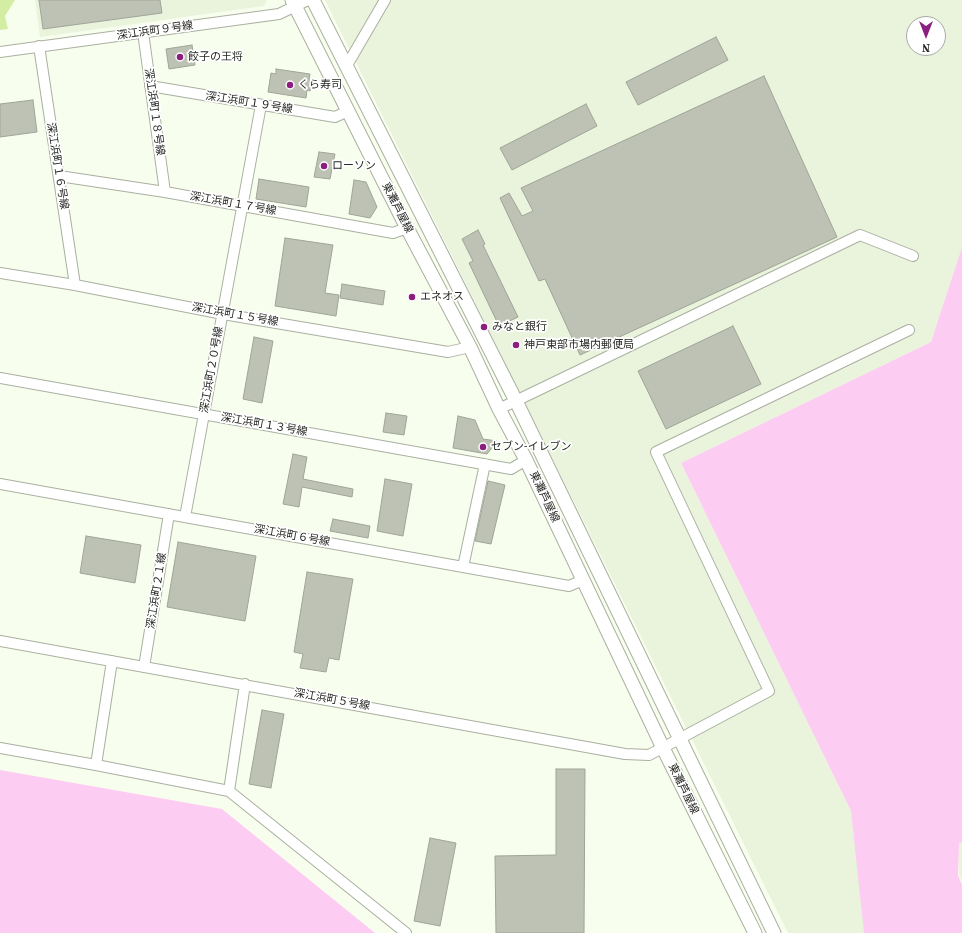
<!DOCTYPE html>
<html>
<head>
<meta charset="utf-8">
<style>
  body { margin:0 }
  #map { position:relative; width:962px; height:933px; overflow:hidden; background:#f8feee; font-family:"Source Serif 4",serif }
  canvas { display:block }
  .north { position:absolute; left:906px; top:16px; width:40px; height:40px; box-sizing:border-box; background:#fff; border:1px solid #a8a9a7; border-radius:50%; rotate:180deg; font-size:11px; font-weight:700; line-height:16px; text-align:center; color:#262823 }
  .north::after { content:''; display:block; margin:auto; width:14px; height:18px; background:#8d1e81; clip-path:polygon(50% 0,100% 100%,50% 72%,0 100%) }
</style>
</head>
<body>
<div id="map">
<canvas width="962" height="933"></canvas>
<div class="north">N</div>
</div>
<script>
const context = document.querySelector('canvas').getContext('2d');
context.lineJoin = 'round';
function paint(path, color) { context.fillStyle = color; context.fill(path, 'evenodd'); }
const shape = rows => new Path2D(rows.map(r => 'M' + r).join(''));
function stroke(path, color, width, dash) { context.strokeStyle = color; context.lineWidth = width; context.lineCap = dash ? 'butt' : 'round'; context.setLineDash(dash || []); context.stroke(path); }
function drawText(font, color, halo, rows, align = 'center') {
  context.font = font + ' "Source Serif 4","Noto Sans JP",serif'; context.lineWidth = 3.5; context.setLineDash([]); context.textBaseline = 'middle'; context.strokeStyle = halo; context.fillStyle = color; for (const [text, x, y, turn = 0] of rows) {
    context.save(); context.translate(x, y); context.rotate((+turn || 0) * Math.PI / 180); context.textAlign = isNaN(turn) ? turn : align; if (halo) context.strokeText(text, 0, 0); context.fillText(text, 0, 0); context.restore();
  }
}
paint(shape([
  [35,0,267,0,264,6,40,37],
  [325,0,962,0,962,247,931,342,681,463,851,811,865,933,788,933],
  [914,24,938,24,938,48,914,48],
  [962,840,962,883,959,874,958,842]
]), '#eaf3dc');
paint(shape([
  [0,0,15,0,5,16,8,29,0,30]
]), '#d3eea2');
paint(shape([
  [962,247,962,842,959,843,958,875,962,885,962,933,864,933,851,811,681,463,931,342],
  [0,770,222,809,375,933,0,933]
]), '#fdccf3');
const building = shape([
  [39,0,160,0,162,13,43,29,39,0],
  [716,37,728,60,638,105,626,82,716,37],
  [192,45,195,65,169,69,166,49,192,45],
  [276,69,310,74,309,80,311,81,310,91,307,90,306,98,268,92,271,73,276,74,276,69],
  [764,76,837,237,580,355,545,279,539,281,500,198,509,193,522,216,533,211,521,188,764,76],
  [33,100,37,132,0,137,0,104,33,100],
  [586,104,597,126,512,170,500,148,586,104],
  [319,152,335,154,330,179,314,177,319,152],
  [259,179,309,187,306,207,256,199,259,179],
  [354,180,366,182,377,207,370,218,349,214,354,180],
  [478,230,485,244,483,245,518,317,499,326,469,263,473,261,462,239,478,230],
  [285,238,333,245,325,293,339,295,336,316,275,306,285,238],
  [342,284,385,291,383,305,340,298,342,284],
  [733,326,761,384,666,429,638,371,733,326],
  [254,337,273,341,262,403,243,399,254,337],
  [386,413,407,416,404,435,383,432,386,413],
  [458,416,475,420,483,439,497,441,487,454,453,448,458,416],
  [293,454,307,457,303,479,353,489,352,497,302,487,299,507,283,504,293,454],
  [385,479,412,484,403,536,377,531,385,479],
  [488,481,505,485,491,544,475,541,488,481],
  [333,519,370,526,368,538,330,531,333,519],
  [86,536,141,545,135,583,80,573,86,536],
  [178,542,256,556,245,621,167,607,178,542],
  [307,572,353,579,339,660,329,658,326,672,300,668,303,654,294,652,307,572],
  [262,710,284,714,271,788,249,784,262,710],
  [556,769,585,769,584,933,496,933,495,856,556,855,556,769],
  [430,838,456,843,440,926,414,921,430,838]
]);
paint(building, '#bdc2b4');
stroke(building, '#9fa597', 1);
const minor = shape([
  [143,32,165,192],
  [39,46,75,285],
  [0,52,279,14,308,0],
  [346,67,385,0],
  [150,86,335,117,348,111],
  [59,176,165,192,393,233,407,228],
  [0,273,75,285,223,314,448,352,470,347],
  [0,378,511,469,526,460],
  [499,409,860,235,913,256],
  [0,484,569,586,583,580],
  [185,517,261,105],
  [463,567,485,464],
  [0,641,625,754,649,755,769,691,656,452,909,330],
  [144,667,169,514],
  [0,748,96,765,229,791,406,933],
  [96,765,112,661],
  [229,791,245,684]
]);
const major = shape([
  [292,0,407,228,470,347,499,409,526,460,663,748,755,933],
  [313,0,516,401,774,933]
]);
stroke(minor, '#aab0a1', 12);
stroke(major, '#aab0a1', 15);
stroke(minor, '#fff', 10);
stroke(major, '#fff', 13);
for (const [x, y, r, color] of [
  [180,57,4,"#8d1e81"],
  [290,85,4,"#8d1e81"],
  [324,166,4,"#8d1e81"],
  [412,297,4,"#8d1e81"],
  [484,327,4,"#8d1e81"],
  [516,345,4,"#8d1e81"],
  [483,447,4,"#8d1e81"]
]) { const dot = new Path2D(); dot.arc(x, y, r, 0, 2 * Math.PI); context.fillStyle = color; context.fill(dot); stroke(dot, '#fff', 1.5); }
drawText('11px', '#262823', '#fff', [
  ["深江浜町９号線",155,31,-8],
  ["深江浜町１９号線",249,103,9],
  ["深江浜町１８号線",154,112,82],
  ["深江浜町１６号線",57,166,81],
  ["深江浜町１７号線",233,204,10],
  ["東灘芦屋線",397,208,63],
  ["深江浜町１５号線",235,315,10],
  ["深江浜町２０号線",212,370,-80],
  ["深江浜町１３号線",264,425,10],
  ["東灘芦屋線",544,497,65],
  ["深江浜町６号線",292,536,10],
  ["深江浜町２１線",157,591,-81],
  ["深江浜町５号線",332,700,10],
  ["東灘芦屋線",683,789,64]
]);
drawText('11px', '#262823', '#fff', [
  ["餃子の王将",188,57],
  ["くら寿司",298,85],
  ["ローソン",332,166],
  ["エネオス",420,297],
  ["みなと銀行",492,327],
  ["神戸東部市場内郵便局",524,345],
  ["セブン-イレブン",491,447]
], 'left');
</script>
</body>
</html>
